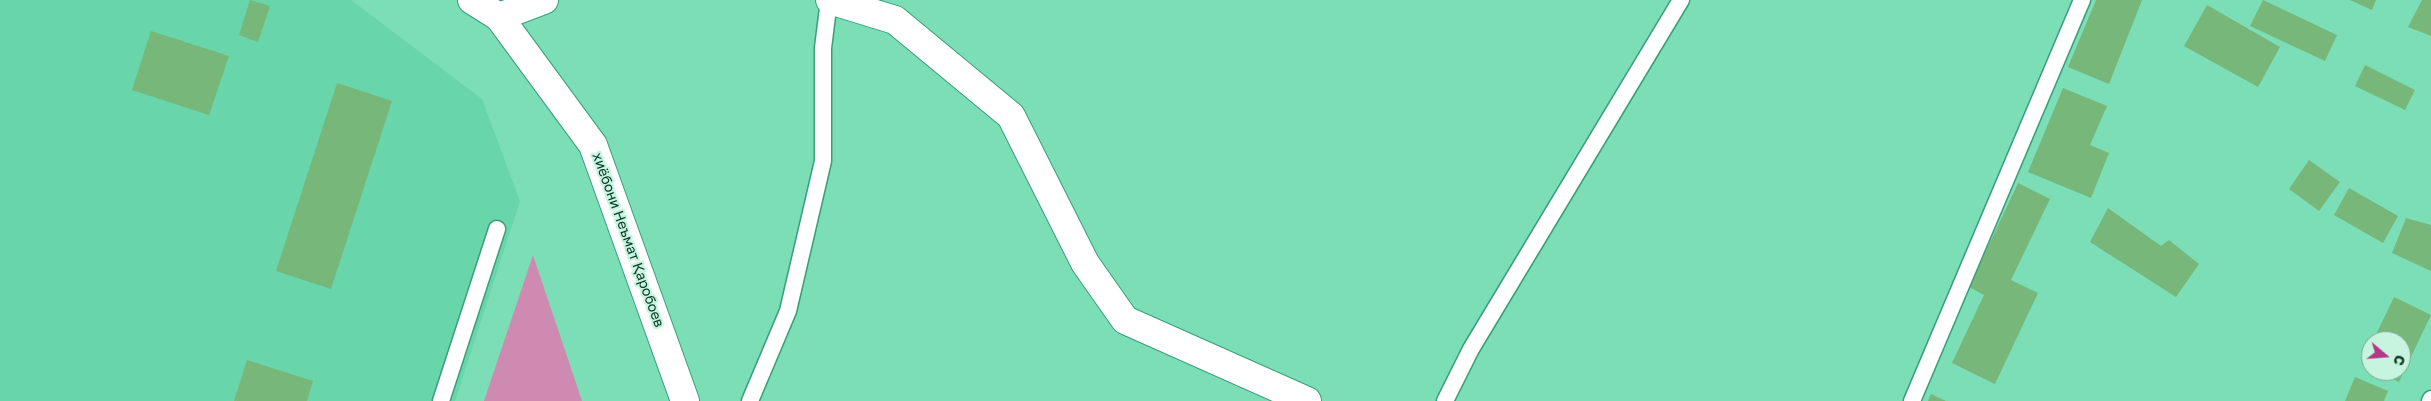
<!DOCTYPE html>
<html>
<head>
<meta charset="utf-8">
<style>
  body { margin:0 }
  #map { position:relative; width:2431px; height:401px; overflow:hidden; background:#7cdeb6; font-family:"Golos Text",sans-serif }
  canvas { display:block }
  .north { position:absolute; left:2361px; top:331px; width:50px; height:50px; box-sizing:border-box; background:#c7f4df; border:1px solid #7ca996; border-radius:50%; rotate:108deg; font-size:14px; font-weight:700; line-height:20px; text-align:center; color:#0c3828 }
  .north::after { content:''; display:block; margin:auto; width:18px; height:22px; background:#b63989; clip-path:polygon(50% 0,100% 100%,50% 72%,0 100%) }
</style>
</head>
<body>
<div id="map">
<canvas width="2431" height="401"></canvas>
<div class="north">С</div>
</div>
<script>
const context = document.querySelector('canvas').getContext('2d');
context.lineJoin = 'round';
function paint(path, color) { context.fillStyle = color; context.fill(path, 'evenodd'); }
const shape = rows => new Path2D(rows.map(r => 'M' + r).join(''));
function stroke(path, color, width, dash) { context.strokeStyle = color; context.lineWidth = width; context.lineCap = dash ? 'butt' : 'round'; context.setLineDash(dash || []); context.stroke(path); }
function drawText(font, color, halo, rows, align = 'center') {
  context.font = font + ' "Golos Text",sans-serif'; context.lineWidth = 4.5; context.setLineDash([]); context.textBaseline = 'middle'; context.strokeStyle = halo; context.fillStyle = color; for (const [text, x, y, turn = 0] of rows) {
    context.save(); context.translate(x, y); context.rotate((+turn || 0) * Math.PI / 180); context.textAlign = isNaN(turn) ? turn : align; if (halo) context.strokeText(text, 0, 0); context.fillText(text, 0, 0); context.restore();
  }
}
paint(shape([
  [0,0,351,0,482,99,520,201,455,401,0,401]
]), '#68d5aa');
paint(shape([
  [533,255,582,401,484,401]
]), '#ce8ab0');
paint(shape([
  [250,0,270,6,258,42,239,35],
  [2096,0,2142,0,2109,84,2068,67],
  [2263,0,2337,35,2325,61,2250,26],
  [2350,0,2376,0,2372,10],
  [2422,0,2431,0,2431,36,2408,27],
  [2207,5,2280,47,2258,87,2184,46],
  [151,31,229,56,209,115,132,90],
  [2365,65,2415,90,2405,110,2355,86],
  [337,83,392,101,331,289,276,271],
  [2063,88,2107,106,2090,145,2109,153,2091,198,2028,172],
  [2309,160,2340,182,2319,211,2289,189],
  [2018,183,2050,199,2011,280,2038,293,1995,384,1952,363,1984,295,1969,287],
  [2349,188,2398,216,2383,243,2334,215],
  [2108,208,2161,246,2169,240,2199,264,2176,297,2090,242],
  [2406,218,2431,225,2431,271,2392,253],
  [2394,297,2431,315,2399,382,2376,371,2401,371,2401,341,2373,341],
  [2371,345,2371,369,2362,364],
  [247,360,313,381,307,401,234,401],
  [2355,377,2388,391,2384,401,2345,401],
  [1931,394,1946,401,1928,401]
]), '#77b77a');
const service = shape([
  [441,401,497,229],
  [750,401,788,311,823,161,823,48,829,0],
  [1445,401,1471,349,1681,0],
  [1912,401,2082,0],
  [2430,401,2431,399]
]);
const minor = shape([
  [830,0,895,20,1011,116,1085,263,1125,320,1307,401],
  [499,17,544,0]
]);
const trunk = shape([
  [472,0,499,17,593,145,685,401]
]);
stroke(service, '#399f7a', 19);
stroke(minor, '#399f7a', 30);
stroke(trunk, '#399f7a', 30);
stroke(service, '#fff', 16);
stroke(minor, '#fff', 28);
stroke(trunk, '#fff', 28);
drawText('14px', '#0c3828', '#c7f4df', [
  ["хиёбони Неъмат Қаробоев",628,240,70]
]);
</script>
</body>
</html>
